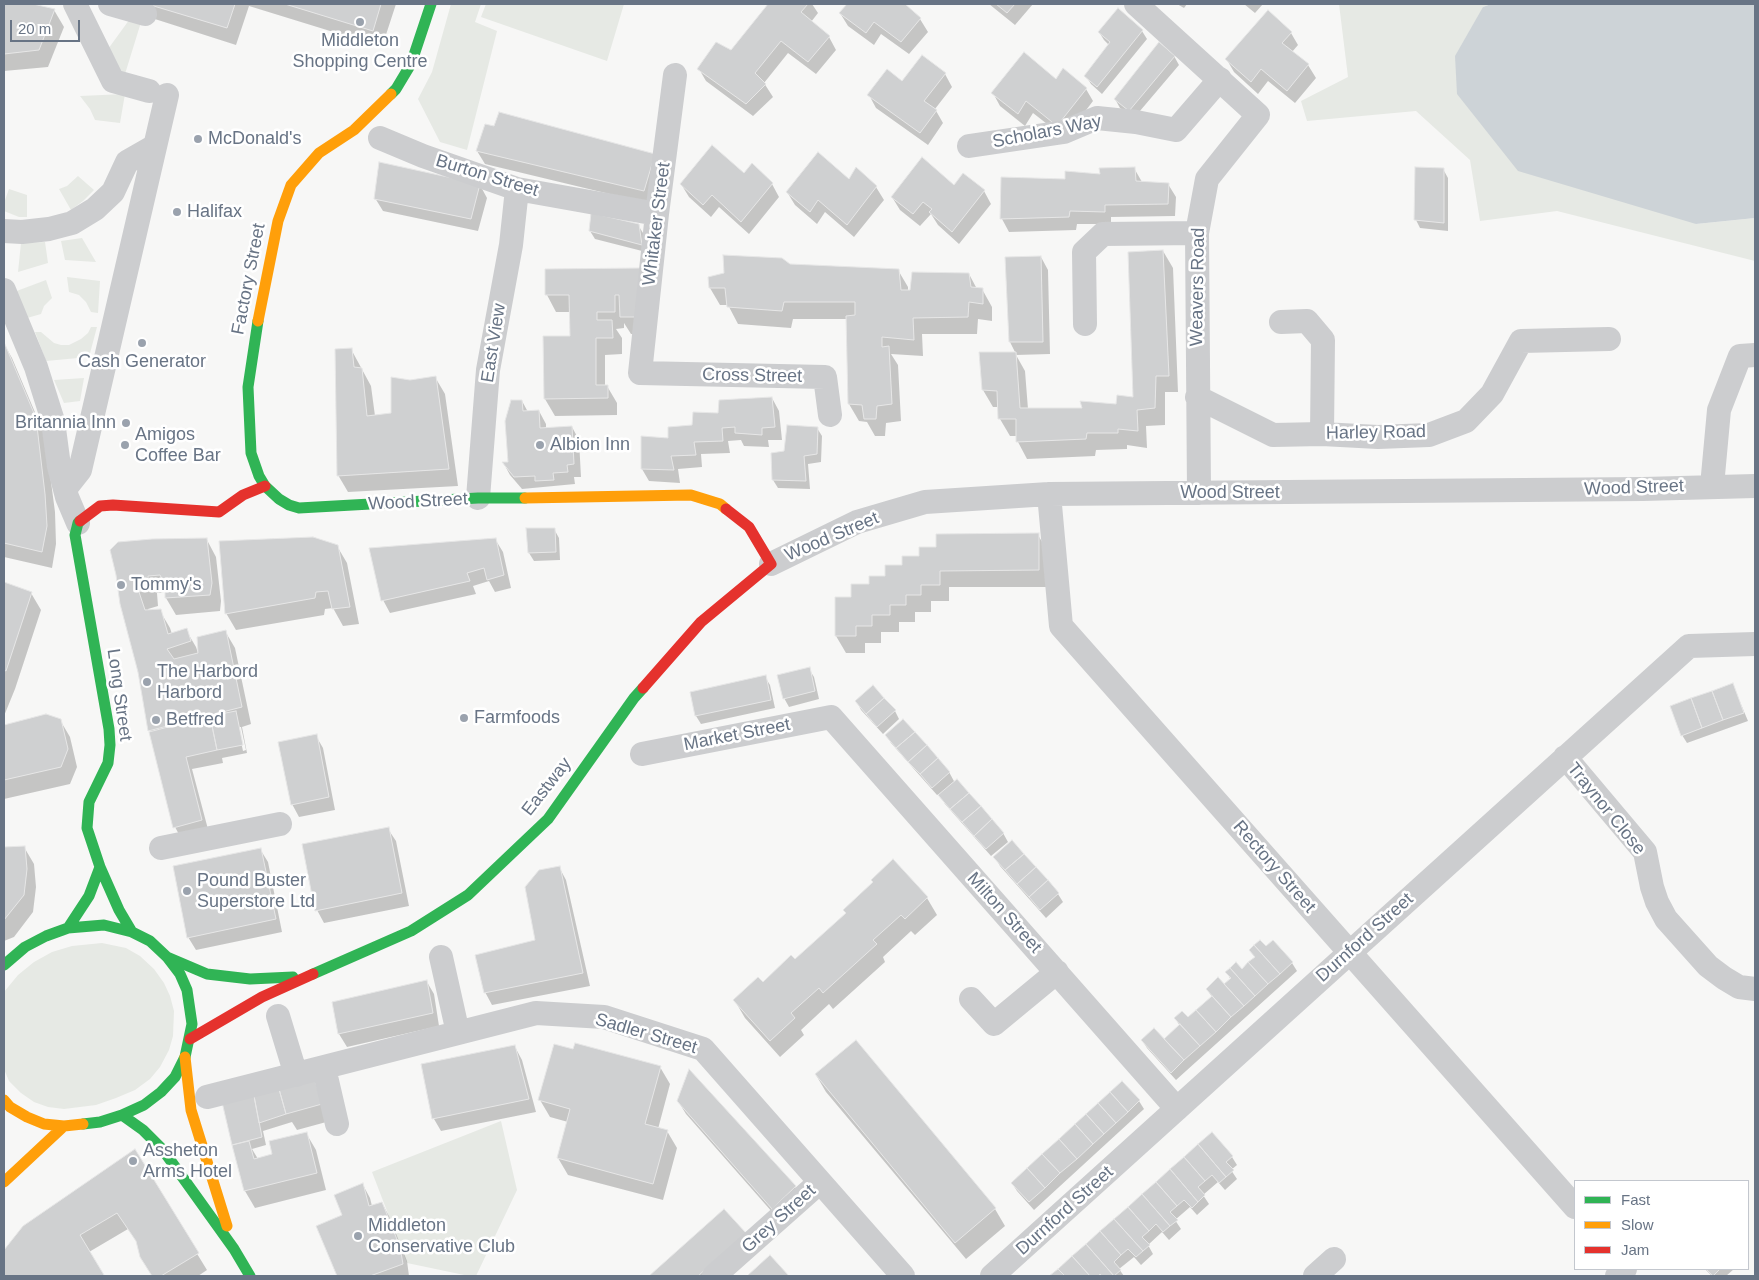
<!DOCTYPE html>
<html>
<head>
<meta charset="utf-8">
<style>
  body { margin:0 }
  #map { position:relative; width:1759px; height:1280px; overflow:hidden; background:#f7f7f6; font-family:Helvetica,sans-serif }
  canvas { display:block }
  .frame { position:absolute; inset:0; border:5px solid #687485; pointer-events:none }
  .legend { position:absolute; left:1574px; top:1180px; width:175px; height:90px; box-sizing:border-box; background:#fff; border:1px solid #c3c7ce; margin:0; padding:6px 9px; list-style:none; font-size:15px; color:#687485 }
  .legend li { display:flex; align-items:center; gap:10px; height:25px }
  .legend b { width:25px; border:1px solid #c3c7ce }
  .scale { position:absolute; left:10px; top:20px; width:70px; height:22px; box-sizing:border-box; border:2px solid #687485; border-top:0; padding-left:6px; font-size:15px; line-height:18px; white-space:nowrap; color:#687485; -webkit-text-stroke:4px #fff; paint-order:stroke }
</style>
</head>
<body>
<div id="map">
<canvas width="1759" height="1280"></canvas>
<div class="frame"></div>
<ul class="legend">
<li><b style="height:6px;background:#30b455"></b>Fast</li>
<li><b style="height:6px;background:#ff9f0a"></b>Slow</li>
<li><b style="height:6px;background:#e5322d"></b>Jam</li>
</ul>
<div class="scale">20 m</div>
</div>
<script>
const context = document.querySelector('canvas').getContext('2d');
context.lineJoin = 'round';
function paint(path, color) { context.fillStyle = color; context.fill(path, 'evenodd'); }
const shape = rows => new Path2D(rows.map(r => 'M' + r).join(''));
function stroke(path, color, width, dash) { context.strokeStyle = color; context.lineWidth = width; context.lineCap = dash ? 'butt' : 'round'; context.setLineDash(dash || []); context.stroke(path); }
function drawText(font, color, halo, rows, align = 'center') {
  context.font = font + ' Helvetica,sans-serif'; context.lineWidth = 5; context.setLineDash([]); context.textBaseline = 'middle'; context.strokeStyle = halo; context.fillStyle = color; for (const [text, x, y, turn = 0] of rows) {
    context.save(); context.translate(x, y); context.rotate((+turn || 0) * Math.PI / 180); context.textAlign = isNaN(turn) ? turn : align; if (halo) context.strokeText(text, 0, 0); context.fillText(text, 0, 0); context.restore();
  }
}
paint(shape([
  [451,4,481,4,475,22,497,31,467,150,440,142,418,99,432,72],
  [486,4,624,4,607,61,481,17],
  [1339,4,1491,4,1483,7,1696,224,1755,218,1755,261,1557,211,1480,221,1470,160,1416,111,1307,121,1301,101,1348,77],
  [132,16,142,19,125,74,103,56],
  [125,94,120,123,95,120,90,109,80,96],
  [78,176,94,190,83,201,71,210,59,189,67,186],
  [9,189,27,195,27,217,19,217,4,211,4,203],
  [82,238,96,262,65,260,61,241],
  [45,242,48,263,18,272,21,243],
  [67,277,100,281,98,313,91,312,86,302,79,295,69,292],
  [46,280,52,298,44,306,41,314,27,318,14,292],
  [91,327,97,327,89,357,46,361,35,332,41,332,54,343,61,345,69,345,81,339,88,333],
  [84,378,80,401,64,403,54,380],
  [102,943,126,948,140,956,154,969,164,983,170,996,174,1011,173,1036,169,1050,160,1067,150,1079,135,1090,116,1098,96,1105,64,1109,48,1107,34,1102,21,1093,9,1081,4,1069,4,992,18,975,34,962,52,952,72,946],
  [501,1121,517,1190,476,1276,469,1276,407,1263,372,1172]
]), '#e6e9e4');
paint(shape([
  [1491,4,1755,4,1755,218,1696,224,1518,171,1457,94,1455,56,1483,7]
]), '#cdd3d7');
paint(shape([
  [4,4,30,4,54,10,64,27,48,67,4,71],
  [108,4,396,4,382,47,249,6,236,45],
  [770,4,812,4,818,13,811,22,829,37,836,50,816,74,788,53,764,83,773,97,753,116,706,81,699,69,731,52],
  [848,4,905,4,920,19,928,32,909,54,881,34,874,45,848,26,840,13],
  [989,4,1033,4,1015,25],
  [1177,4,1187,4,1184,8],
  [1244,4,1263,4,1255,13],
  [1118,10,1142,31,1147,39,1102,94,1091,84,1086,76,1109,45,1104,40,1099,32],
  [1291,33,1298,45,1292,52,1308,65,1316,78,1295,103,1268,81,1258,94,1234,72,1227,60],
  [1174,56,1179,65,1134,118,1120,108,1115,99],
  [945,74,952,87,935,109,943,123,928,145,876,108,869,95],
  [1056,81,1086,89,1093,101,1065,138,1033,113,1025,126,1000,106,993,93],
  [495,127,655,155,651,204,485,164,477,151],
  [1134,168,1142,182,1168,184,1176,197,1175,216,1111,217,1111,224,1077,224,1076,230,1009,232,1002,219,1002,179,1066,180,1102,175],
  [1443,169,1448,178,1448,231,1420,228,1416,220],
  [744,175,772,184,779,197,749,234,719,207,711,217,689,197,681,184],
  [849,181,876,187,884,200,854,237,825,212,817,224,795,205,787,192],
  [480,185,487,198,478,231,383,211,375,198],
  [954,187,984,191,991,204,959,244,938,225,931,214,920,226,900,210,892,197],
  [638,225,643,233,646,252,595,239,590,231],
  [1163,251,1173,268,1178,392,1165,392,1165,425,1146,426,1147,448,1127,445,1127,449,1096,450,1095,456,1027,459,1018,442,1018,436,1010,436,1000,419,999,407,993,407,983,390,981,353,1016,354,1010,342,1007,258,1041,257,1048,270,1050,354,1016,355,1025,371,1028,409,1083,409,1117,405,1134,399],
  [790,265,898,270,908,287,908,291,969,274,977,289,982,289,992,307,992,321,978,319,977,334,922,334,923,356,891,354,898,365,901,421,886,423,885,436,875,436,867,422,859,421,849,404,847,319,793,319,791,328,738,324,728,305,720,305,710,288,709,278],
  [640,269,650,334,631,334,624,323,624,328,616,329,622,338,622,354,605,355,605,386,607,386,617,403,617,415,555,416,545,399,571,337,571,312,556,312,547,295],
  [4,344,12,358,45,436,55,512,56,544,52,568,4,557],
  [351,349,371,386,375,416,392,414,410,382,435,377,445,394,458,486,348,492,338,475],
  [772,398,779,411,782,440,768,440,769,447,744,446,741,440,728,441,730,453,701,454,702,467,678,469,680,483,649,481,642,469,669,440,719,414],
  [522,401,528,412,539,411,546,424,546,429,572,427,579,440,581,477,574,477,575,484,522,489,510,475,504,464,509,463],
  [817,428,822,436,821,462,808,464,810,489,778,488,773,480,785,453],
  [554,529,559,538,560,560,534,561,529,553],
  [1038,535,1048,552,1048,587,949,587,949,601,931,601,931,612,915,612,915,622,899,622,899,632,881,632,881,643,865,643,865,653,846,653,836,636,852,598,870,585,937,548],
  [495,539,503,552,511,588,495,592,489,581,473,586,476,594,390,613,383,600],
  [207,540,216,557,221,601,220,611,176,615,166,598,166,592,157,593,158,606,148,609,149,611,160,611,170,628,172,634,186,630,196,647,199,656,225,631,235,648,251,724,242,727,247,753,222,758,223,763,192,769,209,833,182,840,175,827,150,731,118,575],
  [238,727,241,727,246,750,243,751],
  [337,546,347,563,359,624,343,626,333,608,325,609,324,615,236,630,226,613],
  [4,584,31,593,41,610,15,689,4,716],
  [809,669,814,677,819,699,789,707,784,698],
  [765,677,770,685,775,708,701,724,696,716,692,693],
  [1733,685,1748,721,1687,743,1682,735],
  [857,702,895,711,899,719,883,734,861,710],
  [46,715,60,720,70,737,77,767,70,784,4,799,4,726],
  [886,735,949,772,955,783,1003,833,1008,842,991,856,945,804,939,794,937,795,891,743],
  [316,736,323,748,335,810,299,817,292,804],
  [388,829,396,841,409,906,324,923,317,910],
  [1012,842,1058,894,1063,902,1046,918,1000,866,995,857],
  [24,847,34,864,36,887,33,912,14,937,4,941,4,848],
  [260,849,268,862,282,932,196,950,188,937],
  [893,861,927,898,937,915,915,935,911,931,883,957,885,962,833,1009,829,1004,801,1030,804,1035,780,1057,745,1018,735,1001,795,961,847,914],
  [559,867,566,880,590,986,492,1005,485,992,537,941],
  [1266,948,1292,963,1297,971,1176,1080,1147,1048,1142,1040,1164,1040,1180,1026,1175,1018,1188,1019,1212,997,1207,989,1224,986,1231,980,1227,973,1242,970,1255,958,1250,950],
  [427,982,434,994,439,1026,347,1047,339,1034,333,1003],
  [856,1042,995,1209,1005,1226,966,1259,826,1092,816,1075],
  [515,1047,522,1060,536,1112,441,1131,434,1119],
  [660,1067,670,1084,658,1129,667,1131,677,1148,663,1200,568,1175,558,1158,568,1122,550,1117,540,1100],
  [1122,1082,1139,1101,1144,1109,1034,1210,1017,1191,1012,1183],
  [324,1098,330,1121,297,1130,292,1122,263,1131,266,1145,252,1149,258,1159,273,1155,306,1133,316,1150,326,1190,255,1208,245,1191,223,1103],
  [678,1101,795,1187,803,1199,780,1221,686,1114],
  [1212,1134,1232,1157,1237,1165,1231,1170,1237,1179,1225,1190,1218,1182,1203,1195,1209,1204,1197,1215,1190,1207,1175,1220,1181,1229,1169,1240,1162,1232,1148,1245,1153,1254,1141,1265,1134,1257,1119,1269,1124,1276,1051,1276],
  [134,1151,207,1270,198,1276,152,1276,141,1256,138,1244,128,1229,89,1252,103,1276,4,1276,4,1252,24,1227],
  [363,1185,370,1198,372,1206,382,1203,389,1216,407,1261,409,1276,338,1276,318,1226,344,1216],
  [724,1211,726,1276,651,1276],
  [1705,1269,1734,1269,1726,1276,1712,1276]
]), '#0003');
const building = shape([
  [4,4,33,4,55,9,39,50,4,54,4,4],
  [147,4,235,4,227,28,147,4],
  [285,4,381,4,373,31,285,4],
  [768,4,808,4,801,12,830,36,808,62,781,41,755,73,766,84,746,104,697,69,716,42,731,50,768,4],
  [847,4,905,4,921,18,901,42,874,22,866,33,839,13,847,4],
  [996,4,1015,4,1007,13,996,4],
  [1118,8,1143,30,1097,87,1084,76,1110,42,1098,32,1118,8],
  [1268,10,1292,32,1282,43,1309,64,1287,91,1261,69,1251,82,1225,59,1268,10],
  [1159,42,1175,56,1129,111,1114,99,1159,42],
  [1024,52,1056,79,1063,68,1087,88,1057,126,1026,101,1018,114,991,93,1024,52],
  [922,55,946,73,924,101,937,110,920,133,867,95,887,69,902,81,922,55],
  [499,112,655,154,644,191,476,151,485,124,494,126,499,112],
  [712,145,744,173,752,163,773,183,741,222,712,195,703,205,680,184,712,145],
  [818,152,849,179,856,167,877,186,847,225,818,200,810,212,786,192,818,152],
  [922,157,954,185,963,173,985,190,952,232,929,212,932,209,923,202,913,214,891,197,922,157],
  [379,162,480,184,471,219,374,199,379,162],
  [1135,167,1136,181,1169,183,1168,204,1105,205,1105,212,1070,211,1069,217,1000,219,1001,177,1065,179,1065,171,1100,174,1099,168,1135,167],
  [1415,167,1444,168,1444,223,1414,220,1415,167],
  [591,213,639,224,642,245,589,231,591,213],
  [1163,250,1169,376,1156,376,1155,408,1137,410,1138,431,1118,429,1118,433,1087,433,1086,439,1016,442,1016,419,998,419,997,391,982,390,979,352,1016,352,1020,408,1082,408,1080,401,1116,404,1117,395,1133,397,1128,252,1163,250],
  [723,255,782,258,790,264,899,269,901,290,910,290,912,272,969,273,971,287,983,288,983,304,969,302,968,317,913,318,914,340,882,337,882,347,889,346,892,404,877,406,876,419,864,419,862,405,848,404,846,316,855,315,855,302,784,302,782,311,727,307,725,288,709,288,708,277,724,273,723,255],
  [1041,256,1043,342,1009,342,1005,257,1041,256],
  [641,268,641,317,620,317,619,295,615,295,615,312,597,312,597,320,612,320,613,338,596,338,596,385,608,385,608,398,544,399,543,336,570,336,569,295,545,295,545,269,641,268],
  [4,342,36,418,45,494,47,526,42,552,4,543,4,342],
  [352,348,354,367,362,368,367,416,391,413,391,377,410,380,436,376,449,469,337,476,335,349,352,348],
  [772,397,775,427,762,428,762,435,735,433,735,427,722,428,723,441,694,442,696,455,671,456,674,470,641,469,641,436,668,438,668,427,692,425,693,412,718,413,719,400,772,397],
  [511,400,522,400,523,411,539,410,540,428,572,426,574,464,567,465,568,472,553,473,554,480,535,481,535,476,514,477,502,462,508,462,505,421,511,400],
  [787,425,818,427,817,454,804,456,806,481,772,480,771,453,784,451,787,425],
  [526,528,555,528,556,552,528,553,526,528],
  [1039,533,1039,570,940,571,940,585,921,585,921,595,906,595,906,605,890,605,890,615,872,615,872,626,856,626,856,636,835,636,835,597,851,597,851,584,869,584,869,576,885,576,885,565,902,565,902,556,919,556,919,547,936,547,936,534,1039,533],
  [313,537,338,545,350,607,332,609,328,591,316,592,315,598,225,614,219,541,313,537],
  [207,538,212,583,210,595,165,598,165,585,160,575,148,576,149,588,139,592,145,610,161,609,168,634,187,628,191,641,167,649,174,659,198,653,197,637,226,630,242,707,148,731,138,672,120,604,116,575,110,550,118,542,152,539,207,538],
  [496,538,504,575,487,580,484,568,467,573,470,581,381,601,369,548,496,538],
  [4,582,32,592,6,671,4,670,4,582],
  [810,667,815,691,783,699,777,675,810,667],
  [766,675,771,700,695,716,690,692,766,675],
  [1733,683,1744,713,1723,720,1712,691,1733,683],
  [873,685,884,698,866,714,855,701,873,685],
  [1712,691,1723,720,1702,728,1691,698,1712,691],
  [884,698,896,710,877,727,866,714,884,698],
  [1691,698,1702,728,1681,736,1670,706,1691,698],
  [236,711,243,745,217,750,210,716,236,711],
  [46,714,61,719,68,749,61,767,4,780,4,725,46,714],
  [210,716,217,750,186,757,202,820,173,828,149,732,210,716],
  [903,719,915,732,896,748,885,735,903,719],
  [915,732,927,745,908,762,896,748,915,732],
  [317,734,329,797,291,805,278,742,317,734],
  [927,745,938,758,920,774,908,762,927,745],
  [938,758,950,772,932,788,920,774,938,758],
  [957,779,969,793,950,809,938,795,957,779],
  [969,793,981,806,962,822,950,809,969,793],
  [981,806,992,819,974,836,962,822,981,806],
  [992,819,1004,833,986,849,974,836,992,819],
  [389,827,402,893,315,911,302,844,389,827],
  [1012,840,1024,854,1005,870,993,857,1012,840],
  [25,846,27,869,24,895,4,920,4,847,25,846],
  [261,848,276,919,187,938,173,866,261,848],
  [1024,854,1036,867,1017,884,1005,870,1024,854],
  [893,859,928,897,905,919,901,915,873,940,877,944,823,993,819,988,791,1013,795,1018,770,1041,733,1000,758,977,763,982,791,955,795,959,846,913,843,910,873,882,871,880,893,859],
  [560,866,583,973,484,993,475,955,535,940,525,887,539,870,560,866],
  [1036,867,1048,880,1029,897,1017,884,1036,867],
  [1048,880,1059,893,1040,910,1029,897,1048,880],
  [1260,940,1266,946,1273,940,1293,962,1280,974,1254,945,1260,940],
  [1254,945,1280,974,1268,984,1248,962,1255,957,1249,950,1254,945],
  [1236,962,1242,969,1248,962,1268,984,1255,996,1230,968,1236,962],
  [1230,968,1255,996,1244,1006,1224,984,1231,978,1225,972,1230,968],
  [1218,977,1244,1006,1231,1017,1206,989,1218,977],
  [427,980,433,1013,338,1034,332,1002,427,980],
  [1212,996,1231,1017,1216,1032,1196,1010,1212,996],
  [1196,1010,1216,1032,1200,1046,1174,1018,1182,1011,1188,1017,1196,1010],
  [1180,1024,1200,1046,1184,1060,1164,1039,1180,1024],
  [1154,1028,1184,1060,1171,1073,1141,1040,1154,1028],
  [856,1040,996,1208,955,1243,815,1074,856,1040],
  [575,1043,661,1066,645,1124,668,1130,653,1184,557,1158,570,1109,538,1100,554,1044,573,1049,575,1043],
  [515,1045,529,1099,432,1119,421,1064,515,1045],
  [689,1069,796,1186,772,1209,677,1101,689,1069],
  [315,1080,322,1104,286,1114,279,1089,315,1080],
  [1122,1081,1140,1100,1128,1112,1110,1092,1122,1081],
  [279,1089,286,1114,259,1123,254,1096,279,1089],
  [1110,1092,1128,1112,1116,1123,1098,1103,1110,1092],
  [254,1096,262,1137,232,1145,222,1102,254,1096],
  [1098,1103,1116,1123,1104,1134,1086,1114,1098,1103],
  [1086,1114,1104,1134,1093,1144,1075,1124,1086,1114],
  [1075,1124,1093,1144,1077,1159,1059,1139,1075,1124],
  [307,1132,317,1173,244,1191,232,1145,249,1141,254,1159,272,1154,269,1141,307,1132],
  [1212,1132,1233,1156,1226,1162,1234,1170,1226,1177,1198,1144,1212,1132],
  [1059,1139,1077,1159,1060,1173,1042,1154,1059,1139],
  [1198,1144,1226,1177,1219,1183,1212,1175,1205,1181,1184,1157,1198,1144],
  [135,1149,199,1253,161,1276,152,1276,140,1257,136,1241,117,1213,80,1235,104,1275,102,1276,4,1276,4,1250,23,1226,135,1149],
  [1042,1154,1060,1173,1045,1188,1027,1168,1042,1154],
  [1184,1157,1205,1181,1198,1187,1205,1195,1198,1202,1170,1169,1184,1157],
  [1027,1168,1045,1188,1029,1202,1011,1183,1027,1168],
  [1170,1169,1198,1202,1192,1208,1184,1200,1177,1206,1156,1182,1170,1169],
  [1156,1182,1177,1206,1170,1212,1178,1220,1170,1226,1142,1194,1156,1182],
  [363,1183,369,1206,382,1202,400,1247,403,1264,370,1276,337,1276,316,1226,342,1215,334,1195,363,1183],
  [1142,1194,1170,1226,1163,1232,1156,1224,1149,1231,1128,1207,1142,1194],
  [1128,1207,1149,1231,1142,1237,1150,1245,1143,1251,1114,1219,1128,1207],
  [724,1209,746,1233,698,1276,649,1276,724,1209],
  [1114,1219,1143,1251,1136,1257,1128,1249,1121,1255,1100,1231,1114,1219],
  [1100,1231,1121,1255,1114,1262,1121,1270,1114,1276,1086,1244,1100,1231],
  [1086,1244,1114,1276,1102,1276,1100,1274,1098,1276,1090,1276,1072,1256,1086,1244],
  [770,1255,789,1276,747,1276,770,1255],
  [1072,1256,1090,1276,1065,1276,1058,1269,1072,1256],
  [1058,1269,1065,1276,1049,1276,1058,1269],
  [1706,1269,1720,1269,1713,1276,1706,1269]
]);
paint(building, '#cfd0d1');
stroke(building, '#e6e6e6', 1);
stroke(shape([
  [75,4,113,81,149,91],
  [110,4,145,14],
  [1136,4,1258,115,1207,179,1197,233,1199,493],
  [675,75,657,214,640,373,825,377,830,415],
  [380,138,423,156,517,189,657,214],
  [969,146,1064,132,1097,118,1136,122,1176,130,1220,79],
  [4,231,22,232,49,229,72,223,95,209,113,192,127,162,155,146],
  [4,290,36,367,53,421,59,466,67,497,78,523],
  [1281,322,1307,321,1323,340,1322,434],
  [1085,324,1084,252,1103,234,1197,233],
  [1197,397,1273,435,1322,434,1378,437,1429,435,1466,421,1492,394,1521,341,1609,339],
  [1712,486,1719,410,1740,356,1755,355],
  [65,489,80,470,167,95],
  [1049,494,1061,626,1575,1207],
  [478,498,488,370,511,245,517,189],
  [771,564,857,522,925,502,1049,494,1643,489,1755,486],
  [642,754,831,717,1177,1109],
  [1565,757,1645,852,1652,887,1657,902,1666,919,1708,966,1724,978,1739,987,1755,989],
  [161,848,280,824],
  [441,957,458,1033],
  [971,999,994,1024,1057,972],
  [278,1016,296,1075],
  [324,1068,337,1124],
  [207,1097,536,1013,604,1017,703,1049,903,1276],
  [714,1276,820,1182],
  [992,1276,1689,646,1755,644],
  [1315,1276,1334,1259],
  [1617,1276,1625,1269]
]), '#cccdcf', 24);
stroke(shape([
  [391,94,396,89,411,64,431,4],
  [258,321,248,387,251,453,259,476,265,486,279,499,289,505,299,508,478,498,525,498],
  [80,521,78,523,75,535,109,729,110,745,108,763,89,802,87,828,100,867,119,910,132,932],
  [68,928,89,896,100,867],
  [167,957,207,974,250,979,293,977],
  [4,965,25,947,46,936,68,928,104,925,132,932,150,941,167,957,180,974,187,990,192,1024,185,1057,175,1077,161,1092,144,1105,122,1115,100,1122,83,1124],
  [313,974,411,931,468,895,548,819,634,698,643,688],
  [122,1115,143,1130,163,1150,234,1249,250,1276]
]), '#30b455', 11);
stroke(shape([
  [258,321,278,221,291,185,319,153,354,130,391,94],
  [525,498,691,495,720,504,726,509],
  [185,1057,191,1110,227,1226],
  [4,1100,10,1107,27,1117,44,1124,64,1126,83,1124],
  [4,1182,64,1126]
]), '#ff9f0a', 11);
stroke(shape([
  [80,521,100,506,113,505,219,512,243,495,265,486],
  [643,688,701,622,771,564,749,527,726,509],
  [190,1039,262,997,313,974]
]), '#e5322d', 11);
for (const [x, y, r, color] of [
  [360,22,5,"#9aa2ad"],
  [198,139,5,"#9aa2ad"],
  [177,212,5,"#9aa2ad"],
  [142,343,5,"#9aa2ad"],
  [126,423,5,"#9aa2ad"],
  [125,445,5,"#9aa2ad"],
  [540,445,5,"#9aa2ad"],
  [121,585,5,"#9aa2ad"],
  [147,682,5,"#9aa2ad"],
  [464,718,5,"#9aa2ad"],
  [156,720,5,"#9aa2ad"],
  [187,891,5,"#9aa2ad"],
  [133,1161,5,"#9aa2ad"],
  [358,1236,5,"#9aa2ad"]
]) { const dot = new Path2D(); dot.arc(x, y, r, 0, 2 * Math.PI); context.fillStyle = color; context.fill(dot); stroke(dot, '#fff', 2); }
drawText('18px', '#687485', '#fff', [
  ["Middleton",360,41,"center"],
  ["Shopping Centre",360,62,"center"],
  ["McDonald's",208,139],
  ["Halifax",187,212],
  ["Cash Generator",142,362,"center"],
  ["Britannia Inn",116,423,"right"],
  ["Amigos",135,435],
  ["Coffee Bar",135,456],
  ["Albion Inn",550,445],
  ["Tommy's",131,585],
  ["The Harbord",157,672],
  ["Harbord",157,693],
  ["Farmfoods",474,718],
  ["Betfred",166,720],
  ["Pound Buster",197,881],
  ["Superstore Ltd",197,902],
  ["Assheton",143,1151],
  ["Arms Hotel",143,1172],
  ["Middleton",368,1226],
  ["Conservative Club",368,1247]
], 'left');
drawText('18px', '#687485', '#fff', [
  ["Scholars Way",1047,132,-11],
  ["Burton Street",487,176,17],
  ["Whitaker Street",657,224,-83],
  ["Factory Street",249,279,-79],
  ["Weavers Road",1198,287,-89],
  ["East View",494,343,-81],
  ["Cross Street",752,376,1],
  ["Harley Road",1376,433,-1],
  ["Wood Street",1634,488,-2],
  ["Wood Street",1230,493],
  ["Wood Street",418,502,-3],
  ["Wood Street",832,537,-23],
  ["Long Street",119,695,82],
  ["Market Street",737,735,-11],
  ["Eastway",547,787,-52],
  ["Traynor Close",1606,809,51],
  ["Rectory Street",1274,867,49],
  ["Milton Street",1004,913,48],
  ["Durnford Street",1365,938,-42],
  ["Sadler Street",646,1034,16],
  ["Durnford Street",1065,1211,-42],
  ["Grey Street",779,1219,-42]
]);
</script>
</body>
</html>
